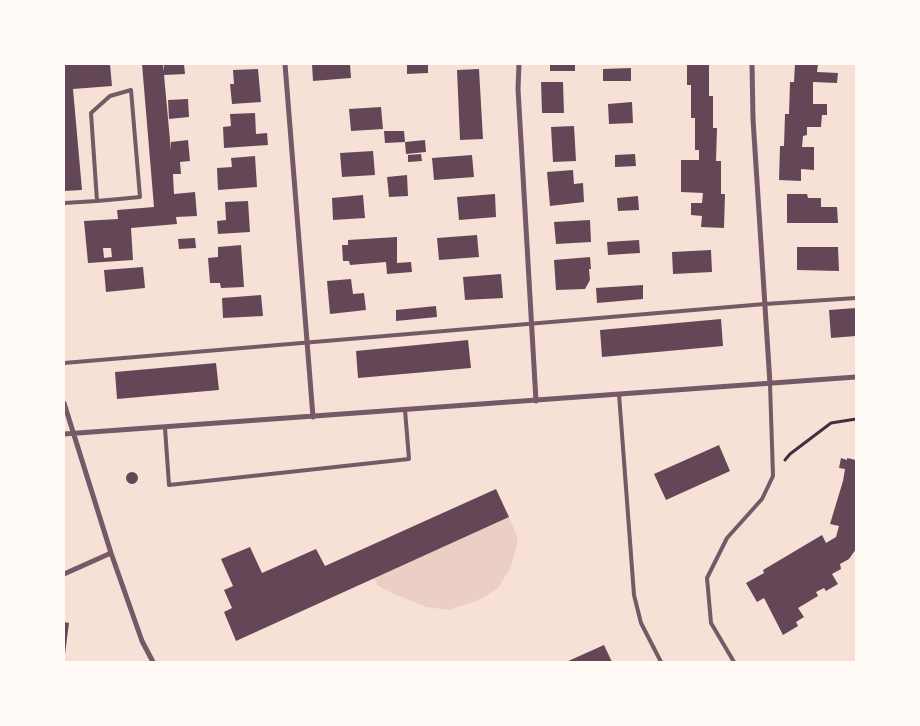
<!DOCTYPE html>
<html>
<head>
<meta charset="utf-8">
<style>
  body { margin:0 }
  #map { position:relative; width:920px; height:726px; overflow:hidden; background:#f7e1d7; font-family:"Exo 2",sans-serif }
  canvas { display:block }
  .frame { position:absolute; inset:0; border:65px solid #fffaf5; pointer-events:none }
</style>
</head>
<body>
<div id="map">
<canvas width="920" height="726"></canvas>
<div class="frame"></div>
</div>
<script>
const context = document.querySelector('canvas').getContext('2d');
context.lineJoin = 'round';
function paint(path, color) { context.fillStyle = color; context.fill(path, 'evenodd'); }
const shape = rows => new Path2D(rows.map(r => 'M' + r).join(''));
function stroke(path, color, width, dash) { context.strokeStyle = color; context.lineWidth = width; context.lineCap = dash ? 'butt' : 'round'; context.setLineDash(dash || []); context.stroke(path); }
paint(shape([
  [509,517,517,536,517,545,511,567,498,588,479,600,449,610,426,607,394,594,378,586,374,578]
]), '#ebcfc5');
paint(shape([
  [64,64,110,64,112,86,73,89,82,190,64,191],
  [142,64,163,64,164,72,164,64,184,64,185,74,164,75,171,151,171,142,188,140,190,161,180,162,181,174,173,174,174,194,195,192,197,216,176,217,177,224,131,228,133,260,88,263,84,221,118,219,117,210,154,207],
  [103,248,111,248,112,257,104,258],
  [312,64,350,64,351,78,313,81],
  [407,64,428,64,428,73,407,74],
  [550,64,575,64,575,71,550,71],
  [687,64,709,64,709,96,713,96,713,128,717,128,716,161,721,161,721,194,725,194,724,228,701,227,702,216,691,215,691,203,702,203,703,193,681,192,681,160,699,160,699,150,695,150,695,118,691,118,691,85,687,85],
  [795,64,818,64,817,72,838,73,837,83,813,82,813,104,827,104,827,115,822,115,821,127,807,127,807,135,803,136,802,147,814,147,814,170,801,169,801,181,779,180,780,146,784,146,785,114,789,114,790,82,794,82],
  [631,68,631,81,603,81,603,69],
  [258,69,261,102,232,104,230,84,234,84,233,70],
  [479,69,483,139,460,140,457,70],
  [541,82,563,82,564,113,542,113],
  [188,99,189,117,169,119,168,100],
  [632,102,633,123,609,124,608,104],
  [381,107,383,129,351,131,349,109],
  [255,113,256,134,267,133,268,145,224,148,223,127,231,126,230,114],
  [574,126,576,161,553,162,551,127],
  [384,131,404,131,405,142,385,143],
  [425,140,426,152,406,154,405,142],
  [373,151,375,175,342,177,340,153],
  [421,154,422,161,408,162,408,155],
  [635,154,636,166,615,167,615,155],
  [472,155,474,177,434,180,432,158],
  [255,156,257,187,218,190,217,168,232,167,231,158],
  [573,170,574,184,583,183,584,202,550,206,547,172],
  [407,175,408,196,389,197,387,177],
  [495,194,496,217,459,220,457,197],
  [787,194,807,194,808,198,821,198,821,207,837,207,838,223,787,223],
  [363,195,365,218,333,220,332,198],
  [638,196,639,210,618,211,617,198],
  [248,201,250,232,218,234,217,221,226,220,225,202],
  [590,220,591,242,556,244,554,222],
  [477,235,479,257,439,260,437,238],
  [397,237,397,263,411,262,412,272,387,274,386,262,350,265,349,261,343,261,342,245,348,245,348,240],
  [195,238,196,248,179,249,178,239],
  [639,240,640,253,608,255,607,242],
  [241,245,244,287,221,288,220,283,210,283,208,258,218,257,218,247],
  [797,247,838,247,839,271,797,270],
  [711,250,712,272,673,274,672,252],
  [590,257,591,269,589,269,590,280,585,289,556,290,554,260],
  [143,267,145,288,106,292,104,270],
  [501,274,503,298,465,300,463,277],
  [351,279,353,294,364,293,366,310,330,314,327,281],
  [643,285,643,299,597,303,596,288],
  [261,295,263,316,223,318,222,298],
  [436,306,437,317,396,321,396,310],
  [856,308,856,336,831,338,829,310],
  [721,319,723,346,602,357,600,330],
  [468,340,471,368,358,378,356,351],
  [216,363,219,390,117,399,115,372],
  [719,445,730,471,666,500,654,474],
  [841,458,847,460,847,458,856,460,856,549,849,559,840,564,841,569,832,574,838,584,826,591,824,588,816,592,818,596,798,608,804,617,796,622,798,626,783,635,764,598,757,602,746,583,764,573,763,570,822,535,826,543,836,537,839,526,830,524,843,481,845,469,839,468],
  '126 478a6 6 0 1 1 12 0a6 6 0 1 1-12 0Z',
  [496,489,509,517,236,641,224,612,232,608,224,590,233,586,221,559,250,547,262,573,316,549,325,566],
  [64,622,69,623,65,654,64,654],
  [604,645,612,662,566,662]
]), '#644757');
stroke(shape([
  [785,460,790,454,831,423,856,419]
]), '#4a2c40', 3);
stroke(shape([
  [64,203,97,201,119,199,140,197,131,90,110,96,91,113,97,201],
  [64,363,765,304,856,298],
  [619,394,634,595,641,623,661,662],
  [165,428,169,485,409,459,405,410],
  [734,662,711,623,707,578,727,538,762,499,773,476,770,384]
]), '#755966', 4);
stroke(shape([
  [285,64,313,417],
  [519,64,518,89,536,401],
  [752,64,753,119,770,384],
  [64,403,111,553,142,641,153,662],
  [64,434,856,377],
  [64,574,111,553]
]), '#755966', 5);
</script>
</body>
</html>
